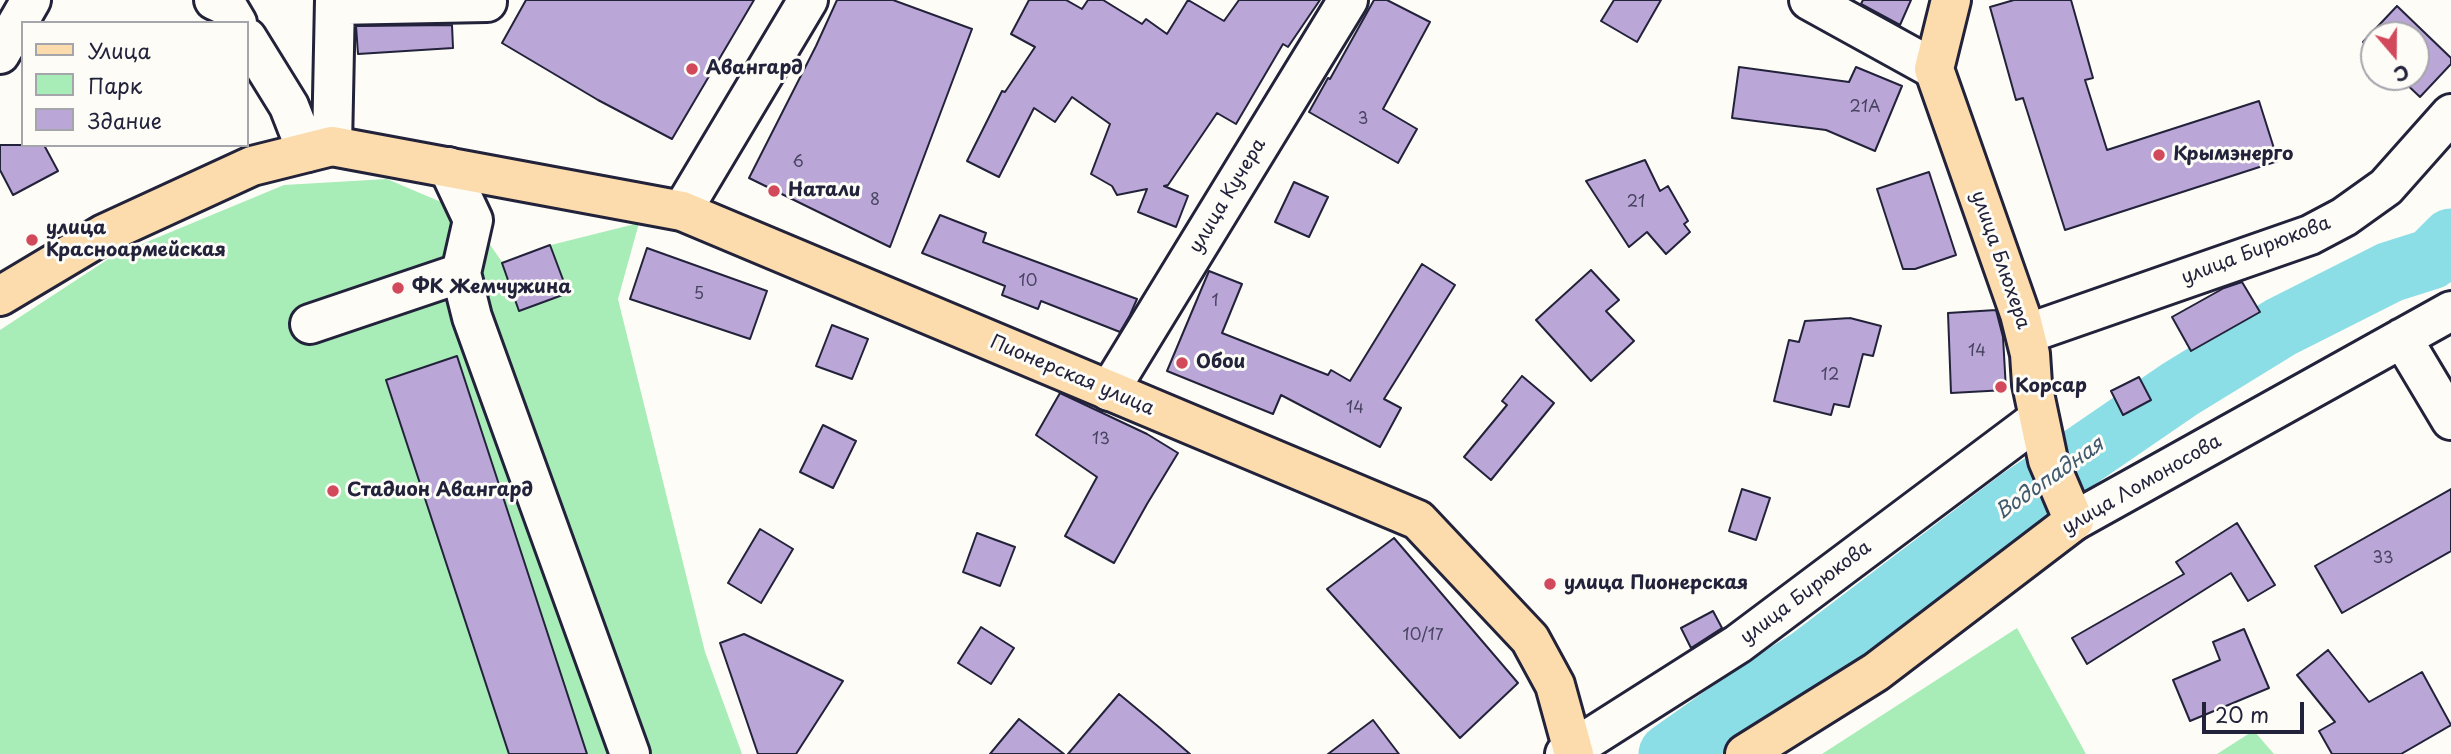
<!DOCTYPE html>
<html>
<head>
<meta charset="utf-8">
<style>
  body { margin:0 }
  #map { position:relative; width:2451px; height:754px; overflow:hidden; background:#fdfcf7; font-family:"Playpen Sans",sans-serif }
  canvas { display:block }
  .legend { position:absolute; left:21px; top:21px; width:228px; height:126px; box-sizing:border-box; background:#fdfcf7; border:2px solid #a5a5ac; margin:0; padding:9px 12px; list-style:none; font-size:21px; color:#22223b }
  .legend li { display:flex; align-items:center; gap:14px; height:35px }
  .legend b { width:35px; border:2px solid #a5a5ac }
  .north { position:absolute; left:2360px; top:21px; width:70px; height:70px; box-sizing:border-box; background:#fdfcf7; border:2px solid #a5a5ac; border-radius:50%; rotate:160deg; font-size:19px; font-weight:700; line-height:28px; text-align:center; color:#22223b }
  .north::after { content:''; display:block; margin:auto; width:24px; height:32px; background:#d1495b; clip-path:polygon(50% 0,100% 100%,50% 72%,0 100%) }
  .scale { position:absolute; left:2202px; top:702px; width:102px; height:32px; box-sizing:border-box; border:4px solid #22223b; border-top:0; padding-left:9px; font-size:21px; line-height:24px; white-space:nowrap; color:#22223b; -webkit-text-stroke:5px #fdfcf7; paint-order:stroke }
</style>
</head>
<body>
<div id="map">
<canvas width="2451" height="754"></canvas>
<ul class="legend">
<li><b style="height:9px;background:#fcdcac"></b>Улица</li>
<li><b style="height:19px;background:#a8ecb7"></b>Парк</li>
<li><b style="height:19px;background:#bba7d7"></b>Здание</li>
</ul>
<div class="north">С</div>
<div class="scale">20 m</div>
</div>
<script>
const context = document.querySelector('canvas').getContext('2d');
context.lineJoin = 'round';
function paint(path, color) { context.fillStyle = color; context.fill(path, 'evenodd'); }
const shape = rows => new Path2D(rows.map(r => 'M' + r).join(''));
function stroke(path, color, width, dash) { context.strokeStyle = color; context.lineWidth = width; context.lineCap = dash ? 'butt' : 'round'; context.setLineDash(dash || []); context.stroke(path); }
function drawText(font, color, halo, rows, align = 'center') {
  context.font = font + ' "Playpen Sans",sans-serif'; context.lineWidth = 6; context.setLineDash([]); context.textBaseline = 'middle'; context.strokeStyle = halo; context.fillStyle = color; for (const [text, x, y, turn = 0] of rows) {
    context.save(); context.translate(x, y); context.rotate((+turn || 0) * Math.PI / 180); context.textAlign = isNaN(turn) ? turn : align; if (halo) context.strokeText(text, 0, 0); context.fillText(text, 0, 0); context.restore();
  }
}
paint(shape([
  [387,179,448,205,473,220,502,262,551,245,639,223,618,299,705,652,742,754,0,754,0,330,113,256,284,185],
  [2017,628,2086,754,1822,754],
  [2254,731,2274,754,2217,754,2253,731]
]), '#a8ecb7');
stroke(shape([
  [1669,754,1754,694,1809,659,2018,500,2180,389,2281,327,2390,272,2431,259,2451,239]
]), '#8cdee6', 61);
const building = shape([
  [526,0,754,0,672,139,598,100,502,43,526,0],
  [837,0,893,0,972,29,890,247,749,178,816,46,837,0],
  [1029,0,1066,0,1082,9,1088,0,1103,0,1142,24,1146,19,1167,34,1188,0,1224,21,1239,0,1320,0,1288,47,1283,44,1236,124,1217,113,1168,185,1164,186,1188,196,1176,227,1138,212,1147,189,1117,195,1112,186,1091,174,1110,124,1072,97,1055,122,1034,108,999,177,967,161,1002,91,1005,92,1035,47,1011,34,1029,0],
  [1374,0,1387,0,1430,22,1383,109,1417,129,1398,163,1309,112,1328,78,1330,79,1374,0],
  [1614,0,1661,0,1637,42,1601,21,1614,0],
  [1863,0,1911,0,1900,25,1861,4,1863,0],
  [2014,0,2071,0,2093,78,2085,80,2107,150,2259,101,2278,161,2065,230,2023,98,2016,100,1990,7,2014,0],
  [2397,6,2451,58,2451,64,2420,97,2399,77,2416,77,2416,35,2374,35,2374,53,2363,42,2397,6],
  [452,25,453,48,358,54,356,26,452,25],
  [1739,67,1849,82,1856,67,1902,86,1875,151,1826,130,1732,118,1739,67],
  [0,145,44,145,58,171,13,195,0,170,0,145],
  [1645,160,1660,191,1668,186,1688,221,1684,224,1690,232,1666,254,1647,232,1629,247,1586,181,1645,160],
  [1929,172,1956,255,1915,269,1903,269,1877,189,1929,172],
  [1294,182,1328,197,1309,237,1275,222,1294,182],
  [940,215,986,233,983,242,1137,299,1130,315,1120,332,1041,301,1038,309,1002,295,1005,286,922,253,940,215],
  [550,245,568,293,519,311,502,263,550,245],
  [647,248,767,291,750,339,630,299,647,248],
  [1422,264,1455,285,1384,399,1401,408,1380,447,1281,395,1273,414,1167,371,1209,271,1242,284,1222,333,1328,375,1331,370,1350,381,1422,264],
  [1591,270,1619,300,1606,311,1634,341,1591,381,1536,320,1591,270],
  [2242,282,2260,312,2191,351,2172,317,2224,288,2242,282],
  [1996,310,2003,337,2006,390,1951,393,1948,313,1996,310],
  [1850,318,1881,326,1873,356,1863,354,1849,407,1834,404,1831,415,1774,401,1789,340,1799,342,1805,321,1850,318],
  [832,325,868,339,852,379,816,366,832,325],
  [457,356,587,754,509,754,386,380,457,356],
  [1522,376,1554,403,1491,480,1464,457,1507,405,1502,401,1522,376],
  [2139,377,2151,400,2123,415,2111,391,2139,377],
  [1060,393,1147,434,1178,453,1147,504,1114,563,1065,536,1097,477,1036,435,1060,393],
  [823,425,856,441,833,488,800,472,823,425],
  [1742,489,1770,498,1756,540,1729,531,1742,489],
  [2451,489,2451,551,2342,613,2315,566,2451,489],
  [2237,523,2275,585,2248,601,2231,573,2087,664,2072,638,2184,574,2176,562,2237,523],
  [760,529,793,549,761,603,728,583,760,529],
  [977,533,1015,547,1000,586,963,572,977,533],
  [1394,538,1518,683,1460,738,1327,589,1394,538],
  [1713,611,1722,628,1691,648,1681,628,1713,611],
  [981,627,1014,648,991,684,958,663,981,627],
  [2244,629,2269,688,2190,721,2173,680,2220,660,2213,642,2244,629],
  [744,634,843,681,796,754,758,754,720,643,744,634],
  [2328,650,2369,702,2422,672,2451,725,2401,754,2332,754,2319,731,2335,722,2297,675,2328,650],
  [1119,694,1160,728,1190,754,1068,754,1119,694],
  [1019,719,1064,754,990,754,1019,719],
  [1373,720,1399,754,1328,754,1373,720]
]);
paint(building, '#bba7d7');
stroke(building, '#22223b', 2);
const minor = shape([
  [214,0,227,6,237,23],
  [1809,0,1934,69],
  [335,5,487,2],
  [247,38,289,106,307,152],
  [0,54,31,0],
  [332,146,335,0],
  [448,167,473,220,461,273,472,317,630,754],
  [682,211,808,0],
  [310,324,461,273],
  [2026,334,2310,235,2344,217,2386,187,2451,114],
  [2402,338,2451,420],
  [1109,391,1348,0],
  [2074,521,2451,311],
  [1565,754,1738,644,2038,419]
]);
const major = shape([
  [0,296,104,234,252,166,332,146,682,211,1418,520,1530,639,1555,685,1574,754],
  [1745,754,1876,672,2074,521,2048,460,2032,384,2030,354,2020,314,1934,69,1951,0]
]);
stroke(minor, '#22223b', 44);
stroke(major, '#22223b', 44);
stroke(minor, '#fdfcf7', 38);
stroke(major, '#fcdcac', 38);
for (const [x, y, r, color] of [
  [692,69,7,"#d1495b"],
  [2159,155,7,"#d1495b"],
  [774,191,7,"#d1495b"],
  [32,240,7,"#d1495b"],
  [398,288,7,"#d1495b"],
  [1182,363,7,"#d1495b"],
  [2001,387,7,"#d1495b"],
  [333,491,7,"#d1495b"],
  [1550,584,7,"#d1495b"]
]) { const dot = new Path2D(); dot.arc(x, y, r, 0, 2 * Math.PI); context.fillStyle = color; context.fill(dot); stroke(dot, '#fdfcf7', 2.5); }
drawText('16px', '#484362', null, [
  ["21А",1865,108],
  ["3",1363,120],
  ["6",798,163],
  ["8",875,201],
  ["21",1636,203],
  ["10",1028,282],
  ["5",699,295],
  ["1",1215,302],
  ["14",1977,352],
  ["12",1830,376],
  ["14",1355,409],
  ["13",1101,440],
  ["33",2383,559],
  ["10/17",1423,636]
]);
drawText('bold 19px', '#22223b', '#fdfcf7', [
  ["Авангард",706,69],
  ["Крымэнерго",2173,155],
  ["Натали",788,191],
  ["улица",46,229],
  ["Красноармейская",46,251],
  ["ФК Жемчужина",412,288],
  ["Обои",1196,363],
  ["Корсар",2015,387],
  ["Стадион Авангард",347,491],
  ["улица Пионерская",1564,584]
], 'left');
drawText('19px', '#22223b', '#fdfcf7', [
  ["улица Кучера",1228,196,-59],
  ["улица Бирюкова",2256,251,-21],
  ["улица Блюхера",2000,260,71],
  ["Пионерская улица",1072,376,23],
  ["улица Ломоносова",2142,485,-30],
  ["улица Бирюкова",1806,593,-37]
]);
drawText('italic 21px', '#425a6e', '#fdfcf7', [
  ["Водопадная",2050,479,-35]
]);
</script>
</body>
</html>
